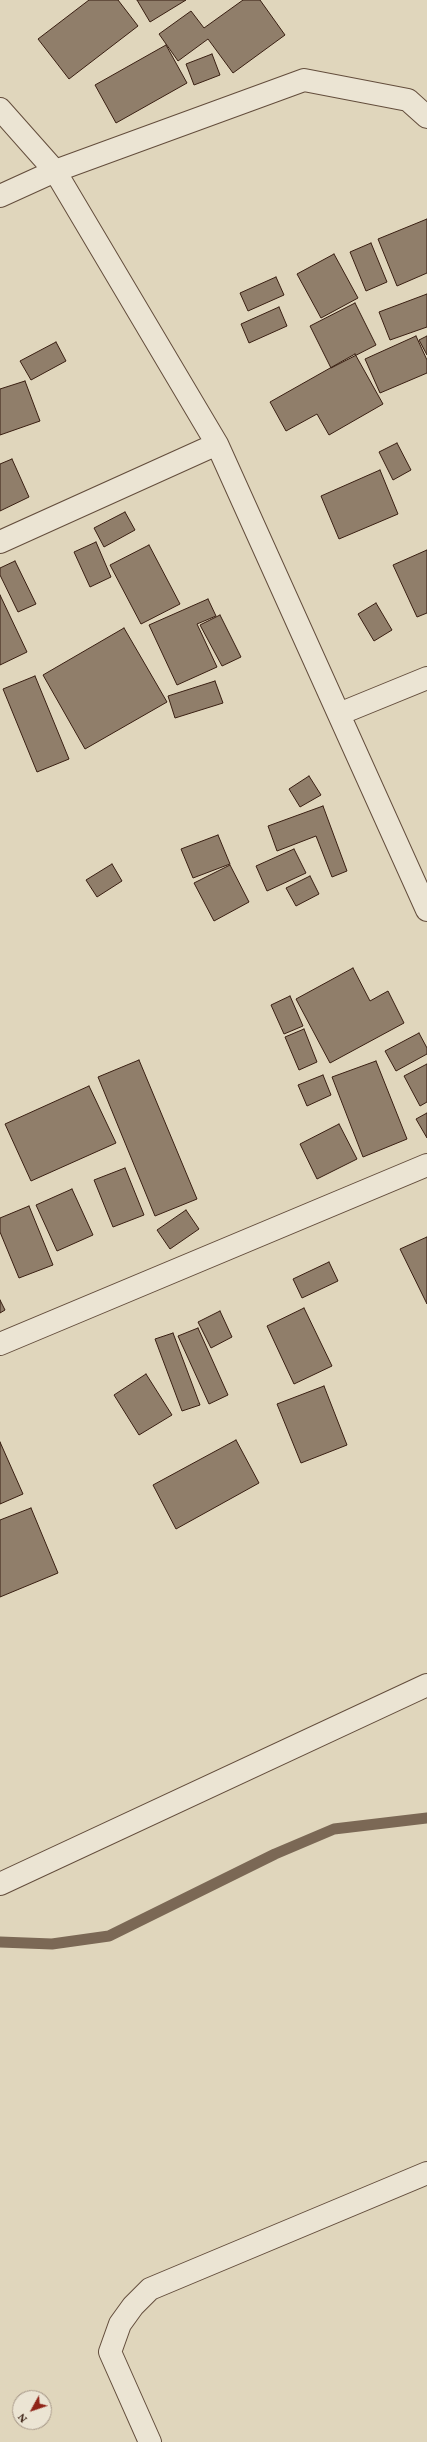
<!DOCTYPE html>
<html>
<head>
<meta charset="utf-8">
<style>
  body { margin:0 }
  #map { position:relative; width:427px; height:2442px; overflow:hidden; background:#e0d6bc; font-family:Vollkorn,serif }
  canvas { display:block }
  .north { position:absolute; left:12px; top:2390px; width:40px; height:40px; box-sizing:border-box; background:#ebe4d3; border:1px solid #a49586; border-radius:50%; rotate:230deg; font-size:11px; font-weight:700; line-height:16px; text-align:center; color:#391f12 }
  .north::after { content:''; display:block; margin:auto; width:14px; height:18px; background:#8f2418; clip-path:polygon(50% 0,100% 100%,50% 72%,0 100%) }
</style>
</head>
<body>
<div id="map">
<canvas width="427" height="2442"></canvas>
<div class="north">N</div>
</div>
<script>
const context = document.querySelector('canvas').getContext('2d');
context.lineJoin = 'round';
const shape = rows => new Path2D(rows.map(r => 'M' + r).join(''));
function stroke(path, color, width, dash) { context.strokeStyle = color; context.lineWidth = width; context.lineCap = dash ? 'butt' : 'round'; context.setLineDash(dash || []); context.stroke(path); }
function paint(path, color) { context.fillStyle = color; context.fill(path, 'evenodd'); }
stroke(shape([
  [0,1942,52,1944,109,1936,275,1854,334,1829,427,1818]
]), '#7b6855', 11);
const building = shape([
  [89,0,118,0,138,26,69,79,38,39,89,0],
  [137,0,186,0,150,22,137,0],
  [243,0,260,0,285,35,233,73,208,39,178,61,159,34,191,11,204,28,243,0],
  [166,45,187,83,116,123,95,85,166,45],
  [212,54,220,75,194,85,186,64,212,54],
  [427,219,427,273,397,286,378,239,427,219],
  [371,243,387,282,366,291,350,252,371,243],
  [334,254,358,298,321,318,297,274,334,254],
  [276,277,284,295,248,311,240,293,276,277],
  [427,294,427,327,390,340,379,312,427,294],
  [355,303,376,345,331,368,310,326,355,303],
  [279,307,287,326,249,343,241,324,279,307],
  [416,336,427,360,427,373,380,393,365,359,416,336],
  [427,336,427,355,419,340,427,336],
  [56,342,66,361,31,380,20,361,56,342],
  [355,354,383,404,329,435,317,414,286,431,270,402,355,354],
  [25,381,40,421,0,435,0,389,25,381],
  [397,443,411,470,393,480,379,452,397,443],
  [12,459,29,497,0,511,0,464,12,459],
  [380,470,398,514,339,539,321,496,380,470],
  [125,512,135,530,104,547,94,528,125,512],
  [96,542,111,577,90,587,74,552,96,542],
  [149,545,180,604,141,624,110,565,149,545],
  [427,550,427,613,417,617,393,565,427,550],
  [15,561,36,604,18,612,0,575,0,568,15,561],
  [0,595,27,652,0,665,0,595],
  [208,599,216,616,197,624,217,667,177,685,149,625,208,599],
  [376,603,392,630,374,641,358,614,376,603],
  [220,615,241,657,222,666,200,625,220,615],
  [124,628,167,702,85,749,43,675,124,628],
  [35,676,69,759,37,772,3,689,35,676],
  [215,681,223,703,175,718,168,696,215,681],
  [309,776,321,795,300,807,289,789,309,776],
  [323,806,347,871,332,877,316,836,277,851,268,826,323,806],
  [218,835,230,864,193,878,181,849,218,835],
  [294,849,306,873,267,891,256,866,294,849],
  [112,864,122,881,97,897,86,880,112,864],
  [230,865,249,902,214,921,194,883,230,865],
  [310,876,319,894,296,906,286,888,310,876],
  [353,968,370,1001,388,991,404,1023,330,1063,296,999,353,968],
  [290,996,303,1026,284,1034,271,1005,290,996],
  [304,1029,317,1062,299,1070,285,1037,304,1029],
  [419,1033,427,1048,427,1054,396,1071,385,1051,419,1033],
  [139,1060,197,1199,155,1216,98,1077,139,1060],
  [376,1061,407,1139,363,1157,332,1077,376,1061],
  [427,1064,427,1102,420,1106,404,1076,427,1064],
  [323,1075,331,1095,307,1106,298,1085,323,1075],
  [89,1086,116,1143,31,1181,5,1124,89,1086],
  [427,1113,427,1138,416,1119,427,1113],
  [339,1124,357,1159,317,1179,300,1144,339,1124],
  [125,1168,144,1215,113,1227,94,1180,125,1168],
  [72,1189,93,1235,57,1251,36,1205,72,1189],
  [29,1206,53,1265,19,1278,0,1232,0,1218,29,1206],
  [186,1210,199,1229,170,1249,157,1230,186,1210],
  [427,1237,427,1304,400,1249,427,1237],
  [329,1262,338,1281,302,1298,293,1279,329,1262],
  [0,1300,5,1310,0,1313,0,1300],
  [304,1308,332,1366,294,1384,267,1326,304,1308],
  [220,1311,232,1337,211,1348,198,1322,220,1311],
  [198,1328,228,1395,209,1404,178,1336,198,1328],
  [173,1333,200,1405,182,1411,155,1339,173,1333],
  [146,1374,172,1415,139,1435,114,1395,146,1374],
  [324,1386,347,1445,301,1463,277,1404,324,1386],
  [236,1440,259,1483,176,1529,153,1485,236,1440],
  [0,1442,23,1494,0,1504,0,1442],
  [31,1508,58,1573,0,1597,0,1520,31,1508]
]);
paint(building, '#907e6a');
stroke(building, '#391f12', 1);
const minor = shape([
  [0,109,55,171,217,444,427,910],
  [0,196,55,171,304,80,408,100,427,117],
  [0,542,217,444],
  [339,714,427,678],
  [0,1344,427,1165],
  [0,1884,427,1685],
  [150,2442,110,2352,120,2324,133,2306,150,2289,427,2173]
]);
stroke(minor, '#634d3c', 24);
stroke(minor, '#ebe4d3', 22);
</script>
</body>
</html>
